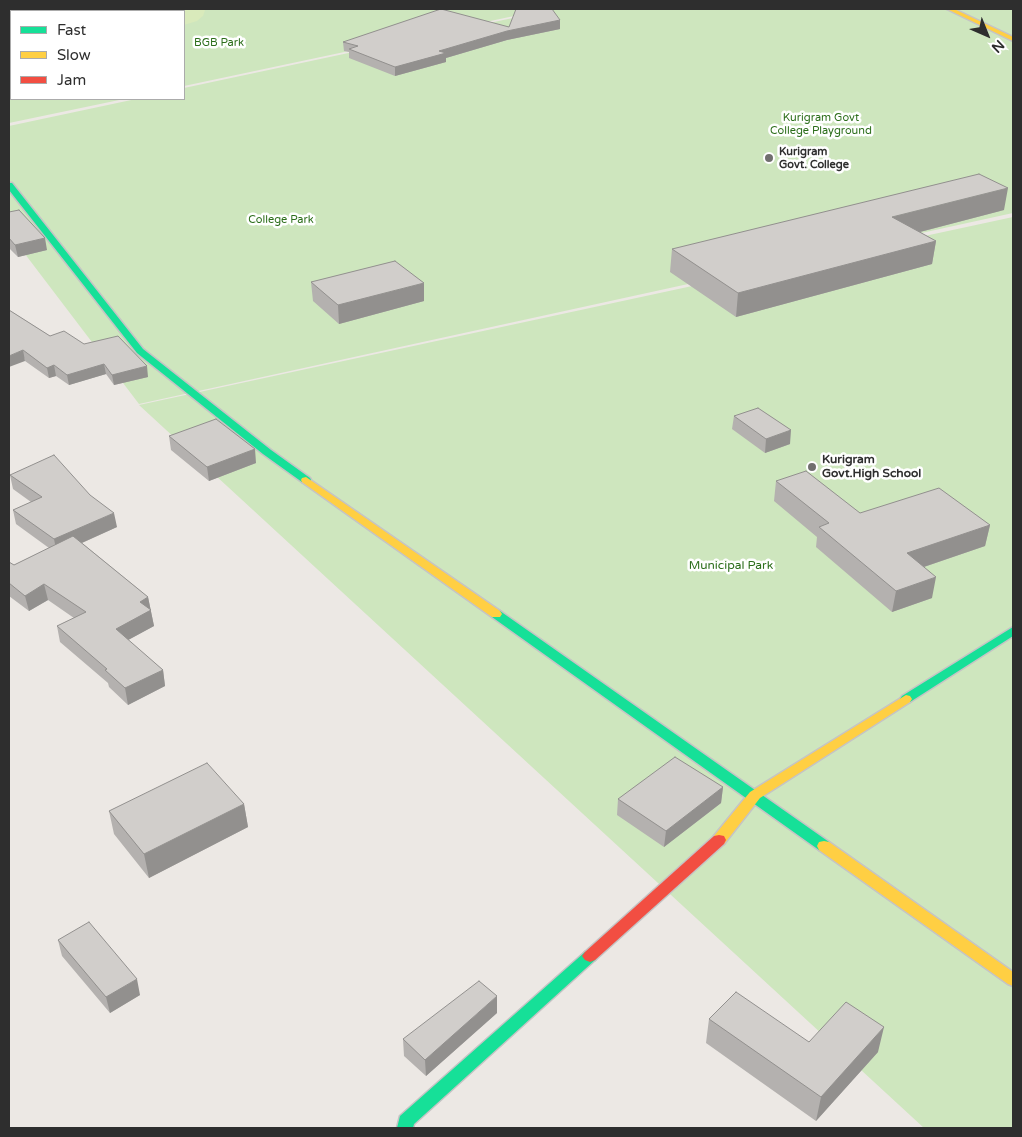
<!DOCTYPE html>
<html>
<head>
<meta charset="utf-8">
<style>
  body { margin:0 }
  #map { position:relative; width:1022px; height:1137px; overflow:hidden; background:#ece8e4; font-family:"Varela Round",sans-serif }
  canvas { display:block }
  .frame { position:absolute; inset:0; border:10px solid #2e2e2e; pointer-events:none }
  .legend { position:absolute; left:10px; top:10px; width:175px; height:90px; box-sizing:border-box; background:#fff; border:1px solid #ababab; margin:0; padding:6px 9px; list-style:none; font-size:15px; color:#2e2e2e }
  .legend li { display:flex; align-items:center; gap:10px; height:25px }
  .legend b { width:25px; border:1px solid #ababab }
  .north { position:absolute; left:962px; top:10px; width:50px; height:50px; -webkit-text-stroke:4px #fff; paint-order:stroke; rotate:136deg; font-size:14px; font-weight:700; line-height:20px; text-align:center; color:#2e2e2e }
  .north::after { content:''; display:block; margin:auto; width:18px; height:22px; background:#2e2e2e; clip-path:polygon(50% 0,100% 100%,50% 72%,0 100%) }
</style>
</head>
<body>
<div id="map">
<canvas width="1022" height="1137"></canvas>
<div class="frame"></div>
<ul class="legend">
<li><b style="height:6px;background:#16e098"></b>Fast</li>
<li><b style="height:6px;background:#ffcf43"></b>Slow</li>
<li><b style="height:6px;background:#f24e42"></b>Jam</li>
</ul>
<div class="north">N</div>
</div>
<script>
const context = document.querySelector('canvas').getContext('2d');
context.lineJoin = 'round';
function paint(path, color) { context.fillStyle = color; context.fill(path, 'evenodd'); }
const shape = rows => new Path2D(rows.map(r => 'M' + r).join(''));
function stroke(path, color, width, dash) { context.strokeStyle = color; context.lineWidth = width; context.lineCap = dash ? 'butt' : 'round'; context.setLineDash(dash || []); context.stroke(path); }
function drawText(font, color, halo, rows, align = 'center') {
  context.font = font + ' "Varela Round",sans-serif'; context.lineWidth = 5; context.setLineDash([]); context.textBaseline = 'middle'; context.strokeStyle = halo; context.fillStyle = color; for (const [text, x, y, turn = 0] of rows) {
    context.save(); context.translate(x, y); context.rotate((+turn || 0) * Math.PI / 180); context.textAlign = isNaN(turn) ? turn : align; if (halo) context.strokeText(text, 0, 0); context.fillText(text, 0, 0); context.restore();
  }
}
paint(shape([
  [9,9,547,9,184,86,184,11,11,11,11,99,124,99,9,123],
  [555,9,1013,9,1013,213,139,404,9,233,9,126,136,99,184,99,184,88],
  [1013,217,1013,1128,924,1128,139,405]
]), '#cee6be');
paint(shape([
  [57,9,201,9,205,10,203,16,197,21,184,25,184,11,65,11]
]), '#d9eabb');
const fast = shape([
  [9,183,12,183,143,349,271,450,310,478,311,480,310,482,302,482,263,454,137,353,9,190,9,183],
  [496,610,500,611,829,842,831,846,829,850,824,851,819,850,492,617,490,614,492,611,496,610],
  [1013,627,1013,636,910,702,902,702,900,699,902,696,1013,627],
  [590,950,595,952,598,956,595,960,414,1124,413,1128,397,1128,400,1116,585,952,590,950]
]);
const slow = shape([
  [947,9,954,9,1013,37,1013,41,947,9],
  [306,477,500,611,502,614,500,617,492,617,302,482,301,480,302,478,306,477],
  [906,695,910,696,912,699,910,702,760,798,724,844,719,845,714,844,712,840,714,836,750,792,906,695],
  [824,841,829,842,1013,972,1013,986,1008,984,819,850,817,846,819,842,824,841]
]);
const jam = shape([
  [719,835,724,836,726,840,724,844,595,960,590,962,585,960,582,956,585,952,714,836,719,835]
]);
stroke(fast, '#c5c4c5', 3);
stroke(slow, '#c5c4c5', 3);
stroke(jam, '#c5c4c5', 3);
paint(fast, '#16e098');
paint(slow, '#ffcf43');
paint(jam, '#f24e42');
paint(shape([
  [560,20,560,29,507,40,446,58,446,62,395,76,349,58,349,52,344,51,343,42,509,27],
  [1004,210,920,232,936,241,932,264,736,317,670,272,672,249],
  [9,212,47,250,18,257,9,248],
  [311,282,424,301,339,324,313,301],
  [9,310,50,336,84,344,148,377,114,385,106,374,69,385,56,376,49,378,25,361],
  [734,416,790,444,765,453,732,429],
  [169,436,256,463,209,481,171,450],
  [10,475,117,527,82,543,148,597,154,626,128,640,163,670,165,686,128,705,109,687,108,683,60,642,57,626,74,618,48,600,29,611,9,596,9,562,14,565,49,548,16,524,13,510,31,502,13,489],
  [776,481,860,513,990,525,985,546,924,567,932,598,892,612,816,547,817,537,774,501],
  [723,787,721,803,664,847,617,815,618,799],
  [244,804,248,827,149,878,114,834,109,811],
  [58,940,140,995,110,1013,62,956],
  [497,1013,426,1076,404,1056,403,1039],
  [709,1019,809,1042,878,1052,816,1121,706,1043]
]), '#b4b1af');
paint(shape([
  [560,20,560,29,507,40,446,58,446,62,395,76,395,67,439,51,507,31],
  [1008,188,1004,210,889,240,892,217],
  [45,238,47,250,18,257,15,245],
  [936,241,932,264,736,317,738,293],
  [424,283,424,301,339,324,338,305],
  [23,350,25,361,9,367,9,356],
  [104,364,106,374,69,385,67,375],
  [54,365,56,376,49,378,47,368],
  [147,366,148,377,114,385,112,375],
  [791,430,790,444,765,453,766,439],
  [255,449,256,463,209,481,207,467],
  [114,513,117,527,57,554,54,539],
  [990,525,985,546,903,574,907,553],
  [936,577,932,598,892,612,896,591],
  [44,584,48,600,29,611,25,596],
  [148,597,154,626,119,645,116,629,140,602],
  [163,670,165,686,128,705,125,688],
  [723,787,721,803,664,847,666,831],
  [244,804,248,827,149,878,144,854],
  [137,979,140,995,110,1013,106,997],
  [497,996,497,1013,426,1076,425,1060],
  [884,1027,878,1052,816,1121,821,1097]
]), '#92908e');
const building = shape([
  [441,9,509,27,516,9,552,9,560,20,507,31,439,51,446,53,395,67,349,49,358,46,343,42,441,9],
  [979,174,1008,188,892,217,936,241,738,293,672,249,979,174],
  [19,210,45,238,15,245,9,238,9,212,19,210],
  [395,261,424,283,338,305,311,282,395,261],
  [9,310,50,336,64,331,84,344,118,336,147,366,112,375,104,364,67,375,54,365,47,368,23,350,9,356,9,310],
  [758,408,791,430,766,439,734,416,758,408],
  [216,419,255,449,207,467,169,436,216,419],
  [54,455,90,495,114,513,54,539,13,510,42,497,10,475,54,455],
  [806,471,860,513,939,488,990,525,907,553,936,577,896,591,819,527,829,523,776,481,806,471],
  [73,536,148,597,140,602,151,610,116,629,163,670,125,688,105,670,107,669,57,626,86,612,44,584,25,596,9,583,9,562,14,565,73,536],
  [675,757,723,787,666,831,618,799,675,757],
  [207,763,244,804,144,854,109,811,207,763],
  [89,922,137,979,106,997,58,940,89,922],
  [479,981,497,996,425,1060,403,1039,479,981],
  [736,992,809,1042,846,1002,884,1027,821,1097,709,1019,736,992]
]);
paint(building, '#d1cecb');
stroke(building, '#92908e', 1);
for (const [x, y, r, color] of [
  [769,158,5,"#706f6e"],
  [812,467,5,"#706f6e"]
]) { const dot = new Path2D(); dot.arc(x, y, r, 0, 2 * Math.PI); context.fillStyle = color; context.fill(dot); stroke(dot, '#fff', 2); }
drawText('11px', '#2c6e1b', '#fff', [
  ["BGB Park",219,43],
  ["Kurigram Govt",821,118],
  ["College Playground",821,131],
  ["College Park",281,220]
]);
drawText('bold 11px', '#2e2e2e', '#fff', [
  ["Kurigram",779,152],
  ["Govt. College",779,165]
], 'left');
drawText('bold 12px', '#2e2e2e', '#fff', [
  ["Kurigram",822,460],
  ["Govt.High School",822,474]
], 'left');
drawText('12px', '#2c6e1b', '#fff', [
  ["Municipal Park",731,566]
]);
</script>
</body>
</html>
